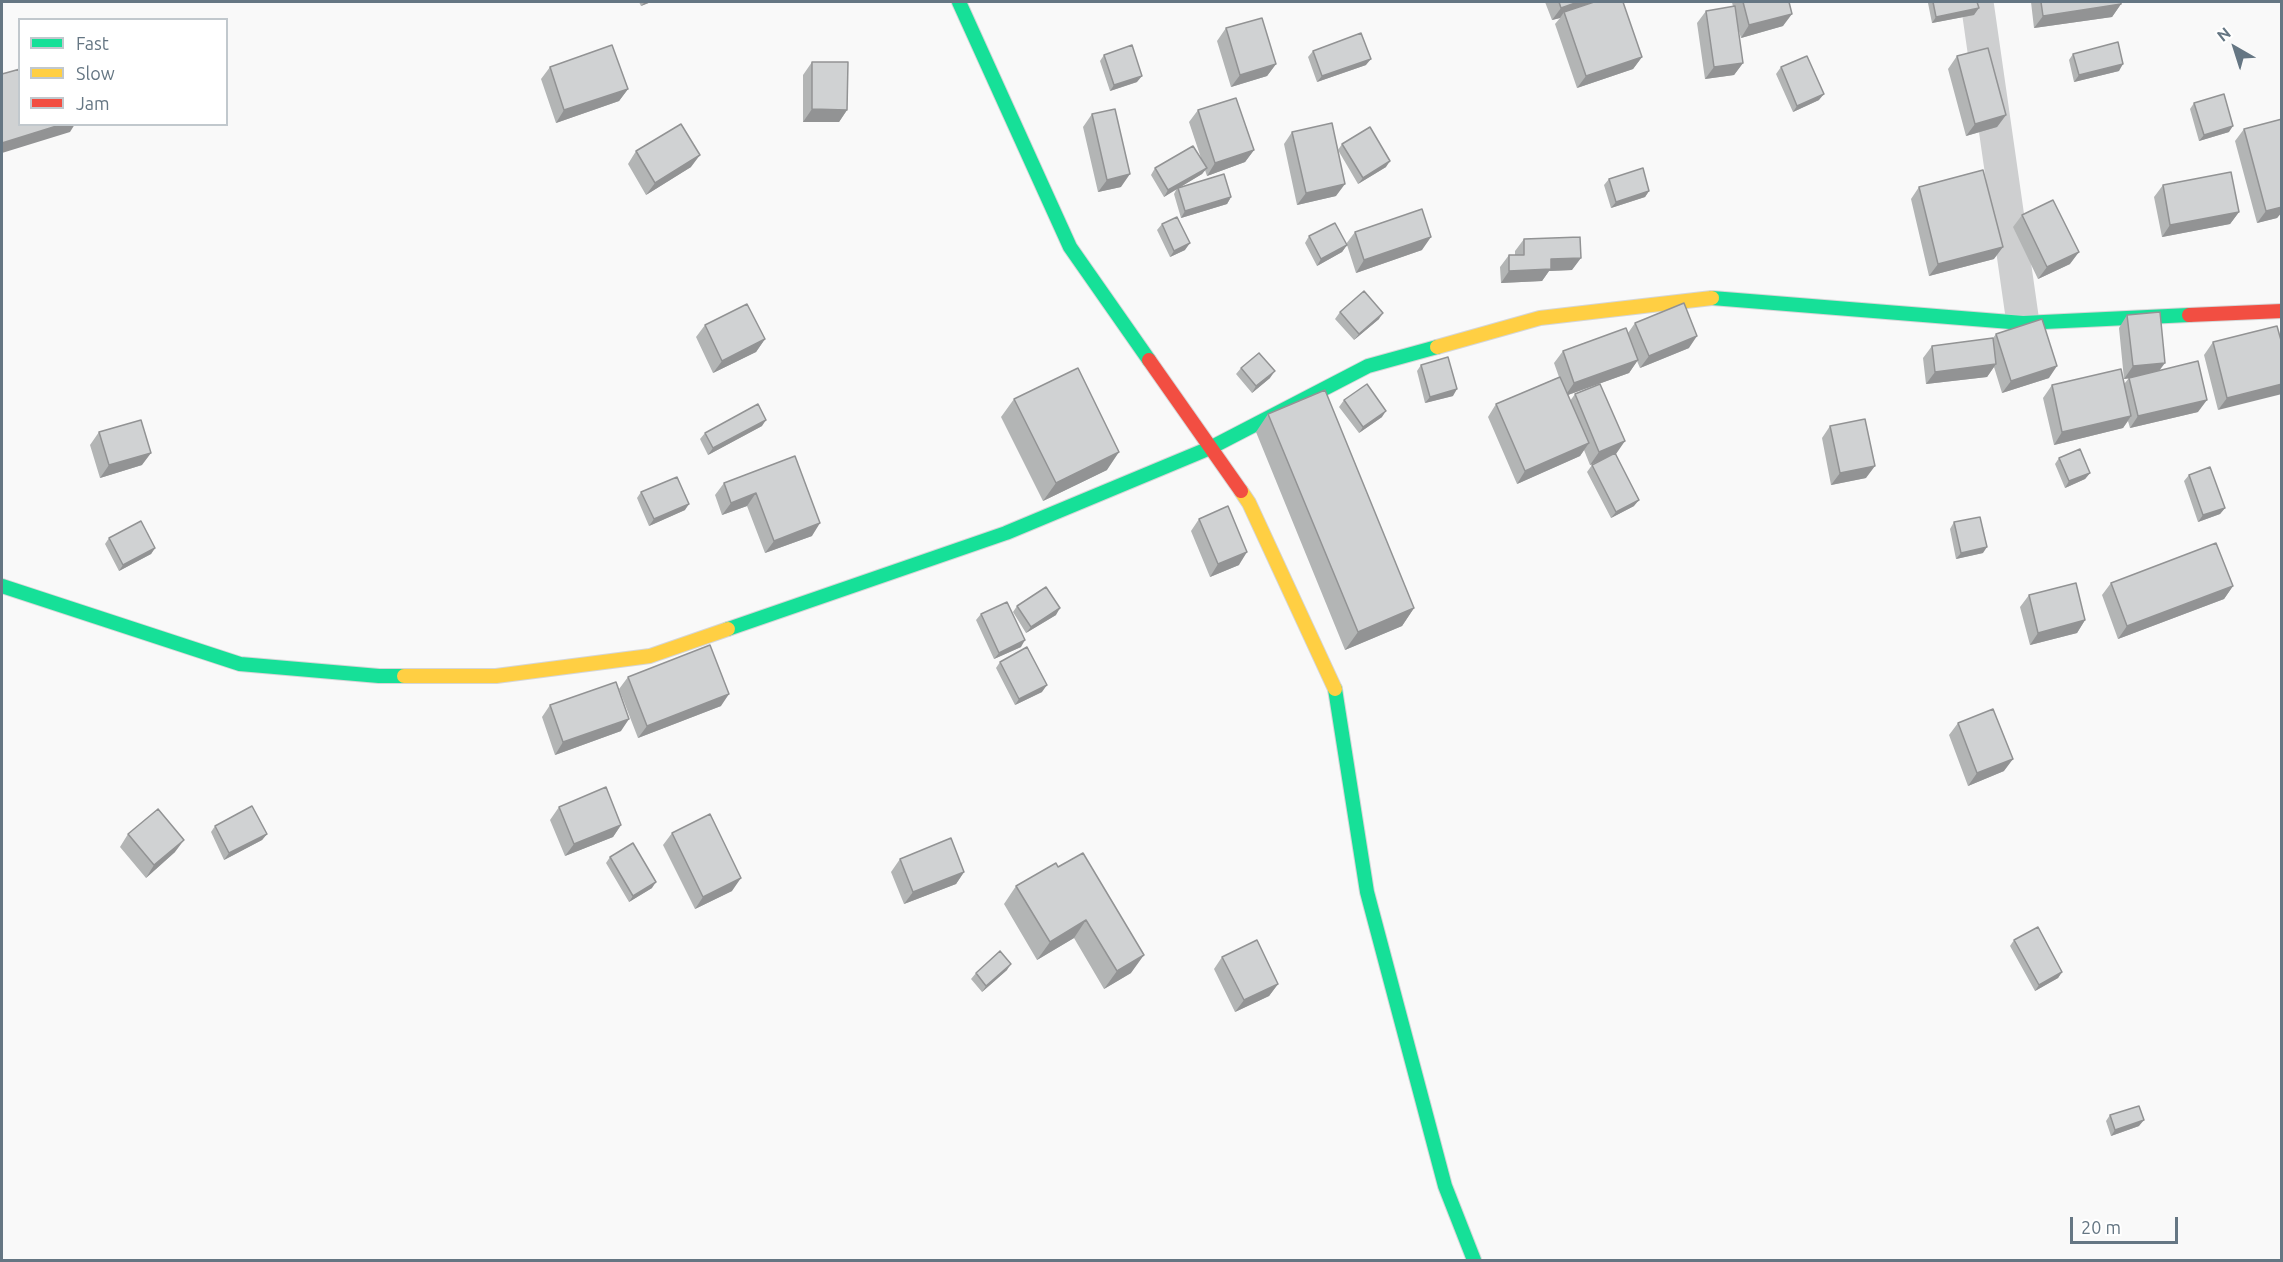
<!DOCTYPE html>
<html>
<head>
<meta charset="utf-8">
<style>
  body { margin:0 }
  #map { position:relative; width:2283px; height:1262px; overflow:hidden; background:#f9f9f9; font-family:Ubuntu,sans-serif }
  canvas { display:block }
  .frame { position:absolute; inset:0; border:3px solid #657683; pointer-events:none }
  .legend { position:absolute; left:18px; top:18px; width:210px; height:108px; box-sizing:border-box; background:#fff; border:2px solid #c1c8cd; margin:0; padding:8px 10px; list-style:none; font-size:18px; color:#657683 }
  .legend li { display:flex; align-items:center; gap:12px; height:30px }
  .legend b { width:30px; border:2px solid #c1c8cd }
  .north { position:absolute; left:2205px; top:18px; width:60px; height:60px; -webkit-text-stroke:4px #fff; paint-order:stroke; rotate:321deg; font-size:16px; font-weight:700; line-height:24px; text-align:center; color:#657683 }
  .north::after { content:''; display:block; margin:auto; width:21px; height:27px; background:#657683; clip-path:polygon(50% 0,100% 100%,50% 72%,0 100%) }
  .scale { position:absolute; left:2070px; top:1217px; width:108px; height:27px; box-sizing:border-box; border:3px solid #657683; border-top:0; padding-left:8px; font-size:18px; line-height:21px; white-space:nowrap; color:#657683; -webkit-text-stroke:4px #fff; paint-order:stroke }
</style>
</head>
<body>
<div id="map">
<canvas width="2283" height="1262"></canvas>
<div class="frame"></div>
<ul class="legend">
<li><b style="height:8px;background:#16e098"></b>Fast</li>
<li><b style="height:8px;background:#ffcf43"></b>Slow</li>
<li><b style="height:8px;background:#f24e42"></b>Jam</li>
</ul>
<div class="north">N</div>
<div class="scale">20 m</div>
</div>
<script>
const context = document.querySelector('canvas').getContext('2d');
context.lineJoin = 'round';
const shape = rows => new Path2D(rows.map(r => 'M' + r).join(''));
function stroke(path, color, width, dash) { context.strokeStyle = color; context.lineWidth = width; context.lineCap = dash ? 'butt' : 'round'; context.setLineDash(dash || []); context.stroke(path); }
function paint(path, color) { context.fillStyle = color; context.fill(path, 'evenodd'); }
const fast = shape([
  [959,2,1070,247,1149,360],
  [1712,298,2023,323,2189,315],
  [2,586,240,664,379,676,404,676],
  [728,629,1006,533,1210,448,1368,366,1437,347],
  [1335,689,1367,892,1445,1186,1474,1260]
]);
const slow = shape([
  [1437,347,1540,318,1712,298],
  [1241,491,1249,503,1335,689],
  [404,676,496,676,650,656,728,629]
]);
const jam = shape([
  [2189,315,2282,311],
  [1149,360,1241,491]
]);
stroke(fast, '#d5d6d7', 16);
stroke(slow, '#d5d6d7', 16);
stroke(jam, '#d5d6d7', 16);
stroke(shape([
  [1977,2,2023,323]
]), '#cecfd0', 33);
stroke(fast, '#16e098', 14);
stroke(slow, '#ffcf43', 14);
stroke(jam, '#f24e42', 14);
paint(shape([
  [639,2,651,2,641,6],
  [1545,2,1592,2,1591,3,1625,2,1623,2,1642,57,1633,69,1577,88,1555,24,1560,18,1552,20],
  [1732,2,1789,2,1783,26,1741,38,1738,28,1743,63,1734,75,1705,79,1697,23,1706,11,1733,7],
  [1929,2,1977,2,1974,15,1932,23,1928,3],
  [2031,2,2121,2,2121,4,2112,17,2034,28],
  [1226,28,1276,64,1267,76,1231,87,1217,41],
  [1313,51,1366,65,1317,82,1308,57],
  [2073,54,2119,71,2074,82,2069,60],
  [1104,55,1137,82,1110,91,1100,61],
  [1957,56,2006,115,1997,127,1966,136,1948,69],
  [812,62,847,110,839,122,803,122,803,75],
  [550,67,628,89,619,101,556,123,541,79],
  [1781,67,1819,100,1793,112,1776,74],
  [2194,103,2229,132,2199,141,2190,109],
  [1198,110,1254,150,1245,162,1207,176,1205,170,1202,174,1180,187,1231,197,1227,204,1181,218,1174,194,1177,188,1164,197,1151,175,1155,168,1201,158,1189,122],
  [1092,114,1121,187,1098,192,1083,127],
  [2282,119,2282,212,2277,218,2257,223,2235,141,2244,129],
  [1292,132,1338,150,1342,144,1386,167,1358,184,1338,150,1336,196,1297,205,1284,144],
  [636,151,691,167,646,195,628,164],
  [1609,179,1649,191,1645,197,1611,208,1604,185],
  [2163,185,2239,212,2230,224,2162,237,2154,197],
  [1919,187,1994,259,1929,276,1911,199],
  [2022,215,2070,264,2038,279,2013,227],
  [1162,224,1185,250,1170,257,1157,230],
  [1355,232,1422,250,1356,273,1347,245,1342,252,1317,266,1305,243,1309,236,1346,244],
  [1524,239,1572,270,1549,271,1542,281,1501,283,1500,267,1509,255,1515,255,1515,251],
  [1340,312,1379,319,1354,340,1335,319],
  [2127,315,2160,370,2198,412,2130,428,2128,421,2123,428,2054,445,2043,398,2052,385,2124,384,2129,378,2124,379,2119,328],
  [1635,323,1689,348,1640,368,1637,361,1629,373,1568,395,1570,401,1575,394,1616,454,1634,506,1611,518,1587,472,1592,465,1606,458,1590,465,1584,450,1580,456,1517,484,1488,417,1496,404,1559,377,1554,363,1563,351,1628,333],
  [705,325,765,339,756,352,713,373,696,337],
  [1996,334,2049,378,2002,393,1994,367,1987,377,1926,384,1923,358,1932,346,1993,338],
  [2213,342,2282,344,2218,410,2204,355],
  [1421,365,1453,396,1425,403,1417,371],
  [1241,368,1270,378,1252,393,1236,374],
  [1014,399,1107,470,1043,501,1001,417],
  [1344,400,1382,417,1359,433,1339,407],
  [1268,414,1414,608,1402,626,1345,650,1256,432],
  [762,426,708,455,700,439,705,433],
  [1830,426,1866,478,1831,485,1822,438],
  [99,432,142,465,100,478,90,445],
  [795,456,812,536,765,553,747,506,722,515,715,495,724,483],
  [2059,458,2090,473,2085,479,2065,488,2055,464],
  [2189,475,2225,508,2220,514,2198,522,2184,481],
  [641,492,685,510,649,526,637,498],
  [1199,519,1239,565,1210,577,1191,531],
  [1954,522,1983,553,1956,559,1950,529],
  [109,538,155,548,151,554,119,571,105,544],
  [2111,583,2233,586,2224,599,2118,639,2102,595],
  [2029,595,2085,620,2077,633,2030,645,2020,607],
  [1017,606,1056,615,1026,633,1013,612],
  [981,614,1021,647,994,659,976,620],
  [1000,662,1042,692,1015,705,996,668],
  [628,677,721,706,638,738,619,689],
  [550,705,621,731,555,755,542,717],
  [1958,723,2004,771,1968,786,1949,735],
  [559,807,621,825,613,837,565,856,550,820],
  [215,826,267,834,262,840,224,860,211,832],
  [672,833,732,891,695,909,663,845],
  [128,834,175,852,146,878,120,847],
  [610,857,652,888,629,902,606,863],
  [900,859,964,872,956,884,904,904,891,872],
  [1058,867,1131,973,1104,989,1074,938,1037,960,1004,904,1016,886],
  [2014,940,2062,972,2058,978,2035,991,2010,946],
  [1222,957,1278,984,1269,996,1235,1012,1214,969],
  [1007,970,982,992,971,979,976,973],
  [2110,1115,2139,1126,2111,1136,2106,1121]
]), '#b3b5b5');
paint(shape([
  [645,2,651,2,641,6],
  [1578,2,1592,2,1588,7,1564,12,1560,18,1552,20,1561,8],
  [2121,4,2112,17,2034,28,2043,16],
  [1979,8,1974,15,1932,23,1936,17],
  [1792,14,1783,26,1741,38,1749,25],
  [1642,57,1633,69,1577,88,1586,76],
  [1371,59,1366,65,1317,82,1322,76],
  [1743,63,1734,75,1705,79,1714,67],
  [1276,64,1267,76,1231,87,1240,75],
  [2123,64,2119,71,2074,82,2079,75],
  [1142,76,1137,82,1110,91,1114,85],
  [628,89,619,101,556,123,564,110],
  [1824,94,1819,100,1793,112,1797,106],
  [812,109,847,110,839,122,803,122],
  [2006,115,1997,127,1966,136,1975,124],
  [63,124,75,124,70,132,2,153,2,143],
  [2233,126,2229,132,2199,141,2204,135],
  [1254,150,1245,162,1207,176,1215,163],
  [700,155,691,167,646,195,655,183],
  [1390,161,1386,167,1358,184,1363,178],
  [1207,168,1202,174,1164,197,1168,190],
  [1130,174,1121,187,1098,192,1107,180],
  [1345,184,1336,196,1297,205,1306,193],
  [1649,191,1645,197,1611,208,1616,202],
  [1231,197,1227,204,1181,218,1185,211],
  [2282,207,2282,212,2277,218,2257,223,2266,211],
  [2239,212,2230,224,2162,237,2170,225],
  [1431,237,1422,250,1356,273,1364,260],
  [1190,243,1185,250,1170,257,1174,251],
  [1347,245,1342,252,1317,266,1321,259],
  [2003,247,1994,259,1929,276,1938,264],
  [2079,252,2070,264,2038,279,2047,267],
  [1581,258,1572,270,1549,271,1542,281,1501,283,1509,271,1551,259],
  [1383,313,1379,319,1354,340,1359,334],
  [1697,336,1689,348,1640,368,1649,356],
  [765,339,756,352,713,373,722,361],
  [1638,360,1629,373,1565,396,1574,383],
  [2165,363,2156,375,2124,379,2133,366],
  [1996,364,1987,377,1926,384,1935,372],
  [2057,366,2049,378,2002,393,2011,381],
  [1275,371,1270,378,1252,393,1256,386],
  [2282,384,2282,394,2218,410,2227,398],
  [1457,389,1453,396,1425,403,1430,397],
  [2207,400,2198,412,2130,428,2138,416],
  [1386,411,1382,417,1359,433,1363,427],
  [2131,416,2123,428,2054,445,2062,432],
  [766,420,762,426,708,455,713,448],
  [1625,441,1616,454,1590,465,1599,452],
  [1589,443,1580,456,1517,484,1525,471],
  [1119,452,1107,470,1043,501,1056,483],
  [151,453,142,465,100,478,109,465],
  [1875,466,1866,478,1831,485,1840,473],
  [2090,473,2085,479,2065,488,2069,481],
  [756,493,747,506,722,515,731,503],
  [1639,500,1634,506,1611,518,1616,512],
  [689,504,685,510,649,526,654,519],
  [2225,508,2220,514,2198,522,2203,515],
  [820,523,812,536,765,553,774,541],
  [1987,547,1983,553,1956,559,1961,553],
  [155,548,151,554,119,571,123,565],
  [1247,552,1239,565,1210,577,1218,564],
  [2233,586,2224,599,2118,639,2127,626],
  [1060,608,1056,615,1026,633,1031,627],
  [1414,608,1402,626,1345,650,1358,632],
  [2085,620,2077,633,2030,645,2038,633],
  [1025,640,1021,647,994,659,999,653],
  [1047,685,1042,692,1015,705,1019,699],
  [729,694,721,706,638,738,647,726],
  [629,719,621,731,555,755,563,742],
  [2013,759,2004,771,1968,786,1977,773],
  [621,825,613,837,565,856,574,844],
  [267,834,262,840,224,860,229,853],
  [184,840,175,852,146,878,154,865],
  [964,872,956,884,904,904,913,892],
  [741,878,732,891,695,909,703,897],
  [656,882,652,888,629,902,633,896],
  [1086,920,1074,938,1037,960,1050,942],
  [1144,955,1131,973,1104,989,1117,971],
  [1011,964,1007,970,982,992,986,986],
  [2062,972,2058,978,2035,991,2039,985],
  [1278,984,1269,996,1235,1012,1244,1000],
  [2144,1120,2139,1126,2111,1136,2115,1130]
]), '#929394');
const building = shape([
  [1559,2,1578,2,1561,8,1559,2],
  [1594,2,1623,2,1642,57,1586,76,1564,12,1594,2],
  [1743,2,1789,2,1792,14,1749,25,1743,2],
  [1933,2,1977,2,1979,8,1936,17,1933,2],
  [2041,2,2121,2,2121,4,2043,16,2041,2],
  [1735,6,1743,63,1714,67,1706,11,1735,6],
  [1262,18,1276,64,1240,75,1226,28,1262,18],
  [1361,33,1371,59,1322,76,1313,51,1361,33],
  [2118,42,2123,64,2079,75,2073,54,2118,42],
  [612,45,628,89,564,110,550,67,612,45],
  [1132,45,1142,76,1114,85,1104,55,1132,45],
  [1988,48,2006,115,1975,124,1957,56,1988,48],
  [1807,56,1824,94,1797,106,1781,67,1807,56],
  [812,62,848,62,847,110,812,109,812,62],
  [20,69,20,124,63,124,2,143,2,74,20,69],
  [2224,94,2233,126,2204,135,2194,103,2224,94],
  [1236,98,1254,150,1215,163,1198,110,1236,98],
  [1115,109,1130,174,1107,180,1092,114,1115,109],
  [2282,119,2282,207,2266,211,2244,129,2282,119],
  [1332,123,1345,184,1306,193,1292,132,1332,123],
  [681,124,700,155,655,183,636,151,681,124],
  [1370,127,1390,161,1363,178,1342,144,1370,127],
  [1193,146,1207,168,1168,190,1155,168,1193,146],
  [1643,168,1649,191,1616,202,1609,179,1643,168],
  [1983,170,2003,247,1938,264,1919,187,1983,170],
  [2231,172,2239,212,2170,225,2163,185,2231,172],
  [1224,174,1231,197,1185,211,1178,188,1224,174],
  [2053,200,2079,252,2047,267,2022,215,2053,200],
  [1422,209,1431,237,1364,260,1355,232,1422,209],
  [1177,217,1190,243,1174,251,1162,224,1177,217],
  [1335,223,1347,245,1321,259,1309,236,1335,223],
  [1580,237,1581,258,1551,259,1551,269,1509,271,1509,255,1524,255,1524,239,1580,237],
  [1364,291,1383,313,1359,334,1340,312,1364,291],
  [1684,303,1697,336,1649,356,1635,323,1684,303],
  [747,304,765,339,722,361,705,325,747,304],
  [2160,312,2165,363,2133,366,2127,315,2160,312],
  [2042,319,2057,366,2011,381,1996,334,2042,319],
  [2277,326,2282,344,2282,384,2227,398,2213,342,2277,326],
  [1626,328,1638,360,1574,383,1563,351,1626,328],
  [1993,338,1996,364,1935,372,1932,346,1993,338],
  [1259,353,1275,371,1256,386,1241,368,1259,353],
  [1448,357,1457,389,1430,397,1421,365,1448,357],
  [2198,361,2207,400,2138,416,2129,378,2198,361],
  [1078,368,1119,452,1056,483,1014,399,1078,368],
  [2121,369,2131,416,2062,432,2052,385,2121,369],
  [1560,377,1589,443,1525,471,1496,404,1560,377],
  [1367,384,1386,411,1363,427,1344,400,1367,384],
  [1600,384,1625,441,1599,452,1575,394,1600,384],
  [1325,390,1414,608,1358,632,1268,414,1325,390],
  [758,404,766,420,713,448,705,433,758,404],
  [1865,419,1875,466,1840,473,1830,426,1865,419],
  [141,420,151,453,109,465,99,432,141,420],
  [2080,449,2090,473,2069,481,2059,458,2080,449],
  [1615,453,1639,500,1616,512,1592,465,1615,453],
  [795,456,820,523,774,541,756,493,731,503,724,483,795,456],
  [2210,467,2225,508,2203,515,2189,475,2210,467],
  [677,477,689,504,654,519,641,492,677,477],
  [1228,506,1247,552,1218,564,1199,519,1228,506],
  [1980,517,1987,547,1961,553,1954,522,1980,517],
  [141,521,155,548,123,565,109,538,141,521],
  [2216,543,2233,586,2127,626,2111,583,2216,543],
  [2076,583,2085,620,2038,633,2029,595,2076,583],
  [1046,587,1060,608,1031,627,1017,606,1046,587],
  [1007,602,1025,640,999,653,981,614,1007,602],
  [710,645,729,694,647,726,628,677,710,645],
  [1027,647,1047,685,1019,699,1000,662,1027,647],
  [616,682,629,719,563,742,550,705,616,682],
  [1993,709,2013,759,1977,773,1958,723,1993,709],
  [606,787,621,825,574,844,559,807,606,787],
  [252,806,267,834,229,853,215,826,252,806],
  [158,809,184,840,154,865,128,834,158,809],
  [710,814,741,878,703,897,672,833,710,814],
  [951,838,964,872,913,892,900,859,951,838],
  [633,843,656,882,633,896,610,857,633,843],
  [1083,853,1144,955,1117,971,1086,920,1050,942,1016,886,1056,863,1058,867,1083,853],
  [2038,927,2062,972,2039,985,2014,940,2038,927],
  [1257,940,1278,984,1244,1000,1222,957,1257,940],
  [1000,951,1011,964,986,986,976,973,1000,951],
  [2139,1106,2144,1120,2115,1130,2110,1115,2139,1106]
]);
paint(building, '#d0d2d3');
stroke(building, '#929394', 1.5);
</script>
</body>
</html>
